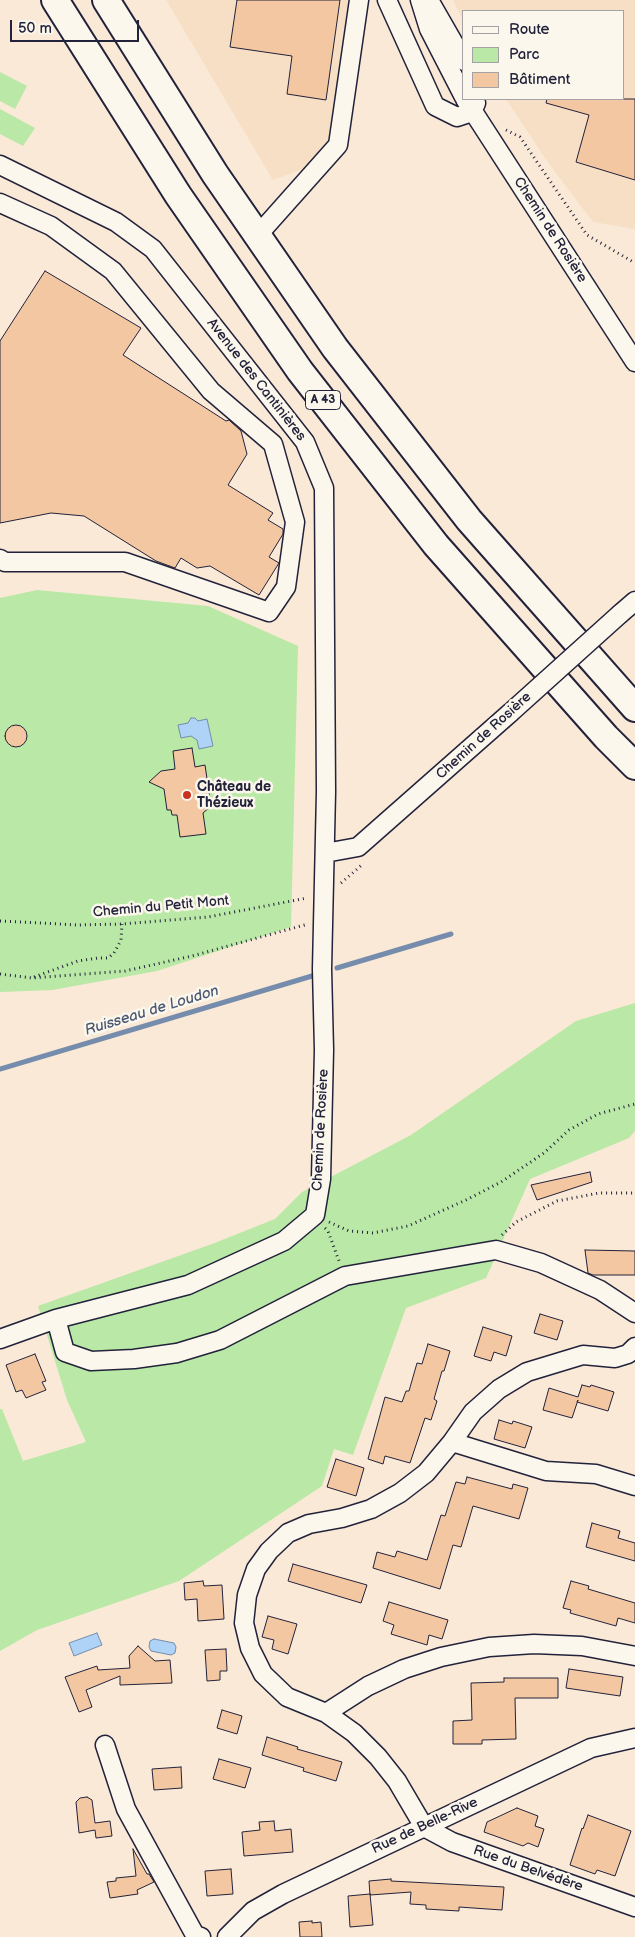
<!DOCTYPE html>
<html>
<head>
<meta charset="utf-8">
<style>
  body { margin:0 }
  #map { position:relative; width:635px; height:1937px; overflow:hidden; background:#f9e9d6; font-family:"Balsamiq Sans",sans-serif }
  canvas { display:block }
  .legend { position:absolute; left:462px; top:10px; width:162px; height:90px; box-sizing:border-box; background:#fbf7ec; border:1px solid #a4a2a5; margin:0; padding:6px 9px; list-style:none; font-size:15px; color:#22223b }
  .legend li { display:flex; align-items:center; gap:10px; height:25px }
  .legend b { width:25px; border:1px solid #a4a2a5 }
  .scale { position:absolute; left:10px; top:20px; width:129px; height:22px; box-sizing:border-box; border:2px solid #22223b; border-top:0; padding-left:6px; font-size:15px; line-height:18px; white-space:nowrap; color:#22223b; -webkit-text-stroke:4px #fbf7ec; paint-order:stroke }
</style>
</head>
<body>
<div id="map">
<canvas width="635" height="1937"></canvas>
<ul class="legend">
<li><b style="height:6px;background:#fbf7ec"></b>Route</li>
<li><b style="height:14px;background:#bae8a6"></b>Parc</li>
<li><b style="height:14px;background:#f3c7a2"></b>Bâtiment</li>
</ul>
<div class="scale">50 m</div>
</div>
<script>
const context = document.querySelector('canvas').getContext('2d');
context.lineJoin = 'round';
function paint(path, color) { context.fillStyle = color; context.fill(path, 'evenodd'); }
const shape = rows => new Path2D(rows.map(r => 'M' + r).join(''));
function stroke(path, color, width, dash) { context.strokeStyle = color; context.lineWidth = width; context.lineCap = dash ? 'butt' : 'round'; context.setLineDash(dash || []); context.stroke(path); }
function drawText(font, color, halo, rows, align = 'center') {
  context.font = font + ' "Balsamiq Sans",sans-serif'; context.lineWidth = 5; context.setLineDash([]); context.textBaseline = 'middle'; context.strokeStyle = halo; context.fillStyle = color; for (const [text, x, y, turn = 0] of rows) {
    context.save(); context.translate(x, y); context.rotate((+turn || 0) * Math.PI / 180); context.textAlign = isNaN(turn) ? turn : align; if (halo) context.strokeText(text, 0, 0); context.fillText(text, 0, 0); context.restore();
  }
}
paint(shape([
  [166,0,360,0,345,153,273,180],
  [453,0,635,0,635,229,593,222,549,164,506,99,624,99,624,11,464,11,464,22]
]), '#f7dfc6');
paint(shape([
  [0,72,27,86,15,109,0,101],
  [0,109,35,128,23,146,0,134],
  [37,590,208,606,298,646,291,927,157,971,52,990,0,992,0,598],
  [635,1003,635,1131,629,1138,530,1179,486,1278,406,1308,353,1455,334,1449,322,1486,179,1581,37,1630,0,1651,0,1409,2,1409,23,1461,86,1442,67,1400,38,1306,212,1244,275,1219,302,1192,411,1135,576,1021]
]), '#bae8a6');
const water = shape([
  [191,718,195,718,198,721,207,719,213,746,199,749,197,740,191,736,181,738,178,725,188,723,191,718],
  [97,1633,102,1645,74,1656,69,1643,97,1633],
  [154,1639,174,1643,176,1647,175,1653,171,1655,151,1651,149,1647,150,1641,154,1639]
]);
paint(water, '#aed3f7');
stroke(water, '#768cac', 1);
stroke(shape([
  [337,968,451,934],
  [0,1069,312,976]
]), '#768cac', 5);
const building = shape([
  [237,0,340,0,326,100,287,94,292,56,230,47,237,0],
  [547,99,635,99,635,180,576,162,589,115,546,103,547,99],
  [45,271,141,328,123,355,226,421,229,420,241,431,247,454,228,485,273,513,268,520,283,529,283,534,269,557,279,563,259,595,210,566,197,568,181,558,175,568,156,561,84,516,51,513,0,523,0,341,45,271],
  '5 736a11 11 0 1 1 22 0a11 11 0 1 1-22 0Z',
  [192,748,195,767,205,765,211,806,203,813,206,834,180,837,177,815,172,815,171,810,167,810,164,789,149,782,161,771,175,769,173,751,192,748],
  [590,1172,592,1182,537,1200,531,1185,590,1172],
  [585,1250,635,1251,635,1275,593,1275,588,1273,585,1250],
  [540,1314,563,1321,557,1340,534,1333,540,1314],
  [483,1327,512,1336,506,1356,494,1352,491,1361,474,1356,483,1327],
  [428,1344,450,1351,444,1371,442,1371,434,1399,437,1401,431,1420,425,1418,410,1463,385,1456,383,1464,368,1459,385,1397,402,1402,406,1391,409,1391,417,1363,422,1364,428,1344],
  [35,1354,46,1381,42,1382,46,1390,26,1398,22,1390,16,1392,6,1365,35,1354],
  [582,1385,590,1387,591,1385,614,1392,608,1411,577,1402,578,1400,572,1418,543,1410,549,1388,578,1397,582,1385],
  [499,1420,512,1424,513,1421,532,1427,525,1448,494,1439,499,1420],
  [336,1459,364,1468,356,1496,327,1487,336,1459],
  [467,1477,512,1489,513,1484,528,1488,519,1519,473,1506,461,1547,453,1545,440,1589,373,1568,377,1552,395,1557,397,1551,427,1560,441,1515,445,1516,456,1482,465,1484,467,1477],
  [592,1523,620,1531,618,1538,635,1543,635,1561,586,1547,592,1523],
  [293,1564,367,1585,361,1603,288,1581,293,1564],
  [203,1581,204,1586,222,1585,224,1619,198,1621,197,1599,185,1600,184,1583,203,1581],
  [571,1581,589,1586,588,1589,635,1603,635,1623,618,1618,616,1626,570,1613,571,1610,563,1608,571,1581],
  [389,1602,448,1620,442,1639,429,1635,427,1645,391,1634,394,1625,383,1621,389,1602],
  [268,1616,297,1624,288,1654,272,1649,274,1640,262,1637,268,1616],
  [138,1646,155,1661,170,1660,172,1683,120,1685,120,1676,86,1690,92,1707,79,1712,65,1677,97,1666,98,1670,130,1668,129,1656,138,1646],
  [226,1649,227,1671,220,1671,220,1680,207,1681,205,1650,226,1649],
  [569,1669,623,1677,620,1696,566,1688,569,1669],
  [504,1678,558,1678,558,1698,515,1698,516,1739,482,1740,482,1744,453,1744,453,1721,472,1720,471,1683,504,1682,504,1678],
  [222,1710,242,1716,237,1734,217,1728,222,1710],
  [267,1737,298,1747,297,1749,342,1762,336,1781,303,1771,304,1768,262,1755,267,1737],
  [219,1759,251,1768,245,1788,213,1779,219,1759],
  [181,1767,182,1788,154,1790,152,1769,181,1767],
  [87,1797,92,1800,95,1823,110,1821,112,1836,96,1838,95,1830,79,1833,76,1802,80,1798,87,1797],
  [517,1808,538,1816,535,1826,544,1829,538,1847,528,1843,523,1846,484,1832,487,1822,517,1808],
  [588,1815,631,1831,615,1876,597,1870,595,1874,570,1865,582,1828,583,1829,588,1815],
  [274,1821,275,1831,291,1829,293,1852,244,1856,242,1832,260,1830,259,1822,274,1821],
  [133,1849,147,1874,149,1874,154,1882,137,1890,138,1894,110,1898,107,1882,116,1881,116,1878,136,1876,133,1849],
  [231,1869,233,1894,207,1896,205,1871,231,1869],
  [391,1879,391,1881,504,1887,502,1910,459,1907,459,1911,426,1909,426,1905,410,1904,411,1892,370,1895,369,1881,391,1879],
  [370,1894,373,1925,350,1927,348,1896,370,1894],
  [312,1921,312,1923,321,1922,322,1937,300,1937,299,1922,312,1921]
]);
paint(building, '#f3c7a2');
stroke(building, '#22223b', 1);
const minor = shape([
  [387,0,435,106,457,117,472,112,476,103],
  [420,0,429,29,464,97],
  [429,0,464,61],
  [465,99,635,362],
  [0,165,116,222,153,249,305,442,324,488,326,792,322,969,324,1050,321,1179,315,1215,284,1241,188,1285,56,1319,0,1339],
  [0,203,51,226,113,271,211,391,273,444,295,522,286,587,269,612,125,562,5,562,0,559],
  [257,236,338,145,359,0],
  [620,614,635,601],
  [325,853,358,847,510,713],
  [56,1319,65,1352,91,1361,134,1359,177,1353,220,1340,345,1276,496,1250,541,1263,600,1290,635,1313],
  [635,1347,628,1354,615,1358,583,1355,527,1372,499,1389,473,1412,452,1442,426,1473,400,1493,371,1509,342,1518,309,1524,288,1533,269,1551,256,1569,247,1595,244,1623,250,1648,263,1674,287,1697,326,1713,354,1733,378,1757,397,1781,424,1827,452,1842,635,1907],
  [452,1442,546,1471,596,1474,635,1486],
  [326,1713,368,1686,404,1669,441,1657,489,1647,534,1644,582,1646,635,1656],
  [105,1745,126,1809,195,1935,201,1937],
  [227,1937,253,1911,283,1894,591,1748,635,1738]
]);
const highway = shape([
  [55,0,178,195,300,371,436,545,606,737,635,766],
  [106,0,215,174,335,348,469,520,635,708]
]);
stroke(minor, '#22223b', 21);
stroke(highway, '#22223b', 30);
stroke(shape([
  [506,130,520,137,587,235,635,263],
  [341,883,363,864],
  [0,921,78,925,122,924,208,917,307,898],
  [0,974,32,978,125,971,192,956,308,924],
  [34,977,78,961,98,958,108,958,114,953,121,940,122,924],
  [329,1222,349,1231,373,1233,408,1226,466,1200,501,1182,544,1153,569,1130,598,1114,635,1104],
  [325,1228,328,1231,339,1261],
  [502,1235,516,1222,557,1201,599,1193,635,1193]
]), '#22223b', 3, [1, 4]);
stroke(minor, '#fbf7ec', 18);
stroke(highway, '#fbf7ec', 26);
const minorBridge = shape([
  [510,713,620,614]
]);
stroke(minorBridge, '#22223b', 21, []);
stroke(minorBridge, '#fbf7ec', 18);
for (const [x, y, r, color] of [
  [187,795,5,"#c8321e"]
]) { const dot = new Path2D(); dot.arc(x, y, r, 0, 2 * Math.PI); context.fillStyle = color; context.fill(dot); stroke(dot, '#fbf7ec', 2); }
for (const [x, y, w] of [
  [323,400,35]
]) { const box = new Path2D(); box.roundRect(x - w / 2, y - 9.5, w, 19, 4); context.fillStyle = '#fbf7ec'; context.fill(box); stroke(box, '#22223b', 1); }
drawText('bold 12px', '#22223b', null, [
  ["A 43",323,400]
]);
drawText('14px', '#22223b', '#fbf7ec', [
  ["Chemin de Rosière",550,230,57],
  ["Avenue des Cantinières",256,380,52],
  ["Chemin de Rosière",484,736,-42],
  ["Chemin du Petit Mont",161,907,-5],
  ["Chemin de Rosière",321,1130,-87],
  ["Rue de Belle-Rive",425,1826,-25],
  ["Rue du Belvédère",528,1869,19]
]);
drawText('bold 14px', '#22223b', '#fbf7ec', [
  ["Château de",197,787],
  ["Thézieux",197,803]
], 'left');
drawText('italic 15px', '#4c5773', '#fbf7ec', [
  ["Ruisseau de Loudon",152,1011,-17]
]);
</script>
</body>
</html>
